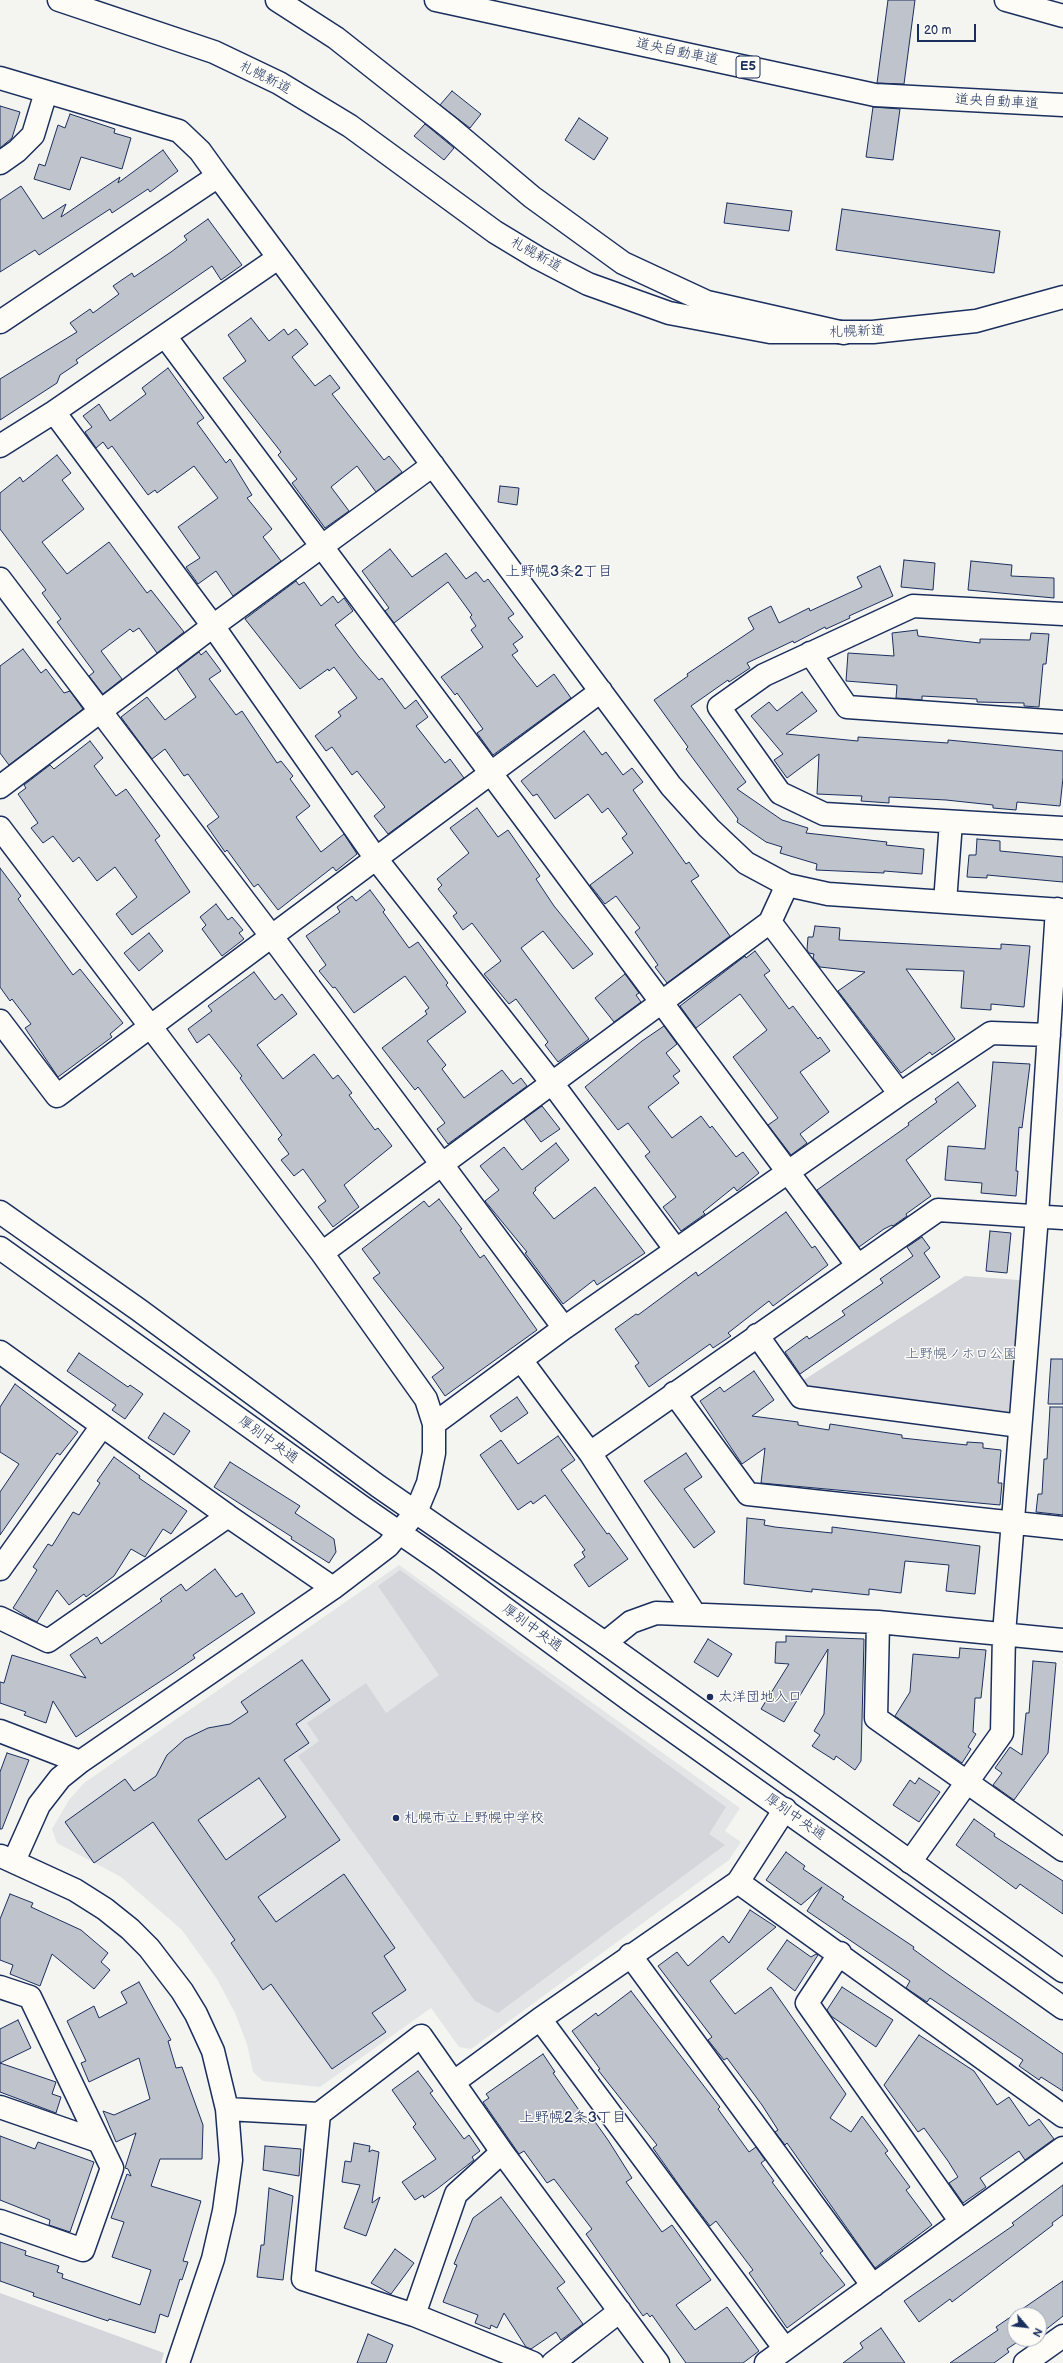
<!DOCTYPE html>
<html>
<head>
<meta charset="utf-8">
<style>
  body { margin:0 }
  #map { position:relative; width:1063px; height:2363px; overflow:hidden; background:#f4f4f1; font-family:"Balsamiq Sans",sans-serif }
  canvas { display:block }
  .north { position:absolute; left:1007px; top:2307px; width:40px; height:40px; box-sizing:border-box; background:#fdfcf7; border:1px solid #a3aaba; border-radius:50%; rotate:118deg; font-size:11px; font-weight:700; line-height:16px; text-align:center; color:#1b2f5e }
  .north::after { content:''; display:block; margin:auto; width:14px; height:18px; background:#1b2f5e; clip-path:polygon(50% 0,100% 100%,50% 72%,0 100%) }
  .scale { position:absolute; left:917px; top:24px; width:59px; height:18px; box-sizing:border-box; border:2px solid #1b2f5e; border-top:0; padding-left:5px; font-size:12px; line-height:14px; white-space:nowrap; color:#1b2f5e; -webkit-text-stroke:3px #fdfcf7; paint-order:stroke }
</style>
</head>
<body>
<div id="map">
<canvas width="1063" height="2363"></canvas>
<div class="north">N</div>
<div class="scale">20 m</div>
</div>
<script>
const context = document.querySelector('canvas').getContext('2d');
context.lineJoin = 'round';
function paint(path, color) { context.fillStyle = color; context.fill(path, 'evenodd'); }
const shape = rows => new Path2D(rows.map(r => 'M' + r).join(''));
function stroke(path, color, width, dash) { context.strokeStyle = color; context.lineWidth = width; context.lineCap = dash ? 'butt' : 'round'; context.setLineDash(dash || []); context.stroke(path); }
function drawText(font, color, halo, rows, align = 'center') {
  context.font = font + ' "Balsamiq Sans","Klee One",sans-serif'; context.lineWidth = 3; context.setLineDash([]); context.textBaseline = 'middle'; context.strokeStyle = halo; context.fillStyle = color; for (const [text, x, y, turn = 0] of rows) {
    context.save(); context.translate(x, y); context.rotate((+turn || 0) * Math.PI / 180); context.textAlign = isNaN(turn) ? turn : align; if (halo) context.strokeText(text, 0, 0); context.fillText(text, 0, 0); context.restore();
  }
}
paint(shape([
  [399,1565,740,1808,725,1831,741,1842,729,1860,471,2049,459,2047,431,2008,320,2087,263,2081,253,2072,247,2044,235,2013,217,1979,182,1930,121,1877,57,1843,52,1829,69,1800,84,1783]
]), '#e4e5e6');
paint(shape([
  [965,1276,1032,1281,1020,1426,793,1387],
  [400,1570,726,1807,709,1834,725,1845,498,2013,475,2001,298,1756,319,1741,307,1723,366,1683,386,1713,439,1675,378,1586],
  [0,2293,164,2353,161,2363,0,2363]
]), '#d4d6db');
const building = shape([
  [888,0,915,0,904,84,877,83,888,0],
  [452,91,481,114,470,128,440,105,452,91],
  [0,106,20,112,12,138,0,148,0,106],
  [873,107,900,109,893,160,866,157,873,107],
  [70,114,115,129,114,133,131,138,122,169,81,157,70,190,34,179,39,164,45,166,58,125,65,128,70,114],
  [579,118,608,138,594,160,565,140,579,118],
  [425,124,454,148,444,160,414,136,425,124],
  [163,150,178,171,150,192,148,189,112,213,110,209,39,255,35,250,0,272,0,200,21,186,43,219,66,204,61,217,120,177,118,183,163,150],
  [727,203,792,211,789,231,724,223,727,203],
  [842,209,1000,231,994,273,836,250,842,209],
  [208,219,242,265,221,280,212,266,76,360,78,363,60,375,57,383,0,420,0,379,77,332,70,323,90,309,93,313,119,294,113,286,132,273,134,277,171,252,187,240,184,236,208,219],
  [251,318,269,341,284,329,288,335,296,329,308,344,292,357,315,386,330,375,340,388,332,394,384,460,389,456,402,472,376,492,357,466,331,487,349,511,325,528,292,483,297,479,278,455,281,452,223,378,246,361,228,335,251,318],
  [168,368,204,418,197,423,226,463,230,459,252,495,247,498,272,529,263,537,281,561,233,596,216,571,198,584,186,567,200,558,178,527,218,498,194,466,157,493,155,490,148,495,112,446,108,449,103,442,96,448,85,432,92,427,83,416,99,404,110,421,146,394,142,388,168,368],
  [57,455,71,473,62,480,84,509,42,542,67,574,109,542,147,593,151,590,184,632,157,653,139,628,133,632,130,629,101,651,122,679,103,694,89,676,94,672,57,622,61,619,42,593,46,590,0,529,0,493,20,477,23,482,57,455],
  [500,486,519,488,517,505,498,502,500,486],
  [390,549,412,577,446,553,466,579,476,572,484,582,488,579,514,614,508,618,523,637,513,644,518,651,512,655,537,687,554,674,571,698,493,755,477,733,483,729,457,693,455,695,441,677,483,647,471,630,476,626,470,617,472,615,448,582,394,623,385,611,389,608,362,571,390,549],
  [904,560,935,563,933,590,901,587,904,560],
  [971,561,1012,565,1011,576,1054,578,1054,598,968,590,971,561],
  [880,566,893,596,849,616,850,618,826,629,825,627,794,643,793,641,747,663,750,668,729,682,728,680,691,706,746,782,737,789,782,820,808,828,806,833,887,842,886,845,924,849,922,874,884,871,884,873,816,870,817,864,780,853,782,847,766,842,737,822,738,819,686,749,688,747,654,700,688,676,687,674,754,629,748,618,771,606,779,623,809,608,810,611,862,587,857,577,880,566],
  [296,581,299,585,304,582,321,606,333,596,338,603,344,598,353,611,335,625,359,657,379,680,382,678,405,709,416,700,428,717,416,726,445,763,450,759,464,778,388,834,374,816,385,807,357,771,352,775,332,747,326,751,315,736,341,716,338,712,357,698,334,667,329,671,328,669,300,689,245,619,296,581],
  [917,630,918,636,980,643,980,639,1030,640,1031,633,1049,634,1046,664,1043,664,1039,707,1024,706,1024,703,977,702,977,699,922,696,922,700,896,698,897,685,846,681,848,653,894,656,892,633,917,630],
  [23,649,41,673,46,669,64,693,70,691,83,709,9,765,0,753,0,666,23,649],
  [206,651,221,671,209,679,236,715,242,711,277,763,281,761,293,776,290,779,310,806,296,817,321,852,344,834,357,854,336,871,333,867,278,910,258,884,254,887,227,850,225,852,207,826,219,817,188,774,184,776,165,749,152,759,121,717,147,697,165,720,196,697,177,669,199,652,201,655,206,651],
  [802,692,817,711,786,734,858,741,858,737,948,743,948,740,1063,751,1063,778,1060,806,1017,802,1016,810,993,808,993,805,946,800,889,797,889,803,861,801,862,796,817,794,819,754,787,778,774,760,783,754,751,716,769,702,777,711,802,692],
  [584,731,602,755,606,752,623,775,632,768,643,782,633,790,686,864,689,862,699,876,691,881,730,936,667,983,655,967,658,965,635,932,640,928,616,896,605,904,590,885,633,853,622,838,627,834,608,808,602,813,588,794,555,819,537,794,533,796,521,781,584,731],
  [90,741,103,758,94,766,116,796,126,789,160,836,155,840,190,892,132,935,116,914,137,897,115,867,97,881,79,857,73,862,53,836,43,843,31,828,38,823,18,794,26,788,24,785,50,765,54,769,90,741],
  [477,808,498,837,508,830,540,876,536,879,554,906,593,954,573,969,543,931,521,948,589,1039,558,1062,545,1045,548,1042,516,999,509,1004,484,974,501,961,472,923,463,930,453,916,457,913,438,889,442,885,437,879,469,853,450,828,477,808],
  [977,839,1000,841,1000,851,1063,857,1063,882,987,875,987,878,967,877,969,855,976,855,977,839],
  [0,868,21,896,18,899,73,975,80,969,123,1023,110,1034,112,1037,58,1077,25,1028,31,1024,12,999,10,1001,0,987,0,868],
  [370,890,385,910,383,912,409,948,418,942,448,983,446,985,466,1012,427,1041,446,1065,442,1069,464,1098,502,1070,513,1084,521,1078,527,1086,448,1144,437,1129,445,1123,418,1087,415,1090,382,1048,427,1014,425,1011,429,1008,405,976,354,1013,335,987,333,988,319,971,326,965,306,936,340,912,337,907,352,896,356,901,370,890],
  [216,904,228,920,232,917,243,930,239,933,244,939,222,956,202,929,206,925,200,917,216,904],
  [815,926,840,928,839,940,1001,949,1001,944,1030,946,1024,1007,991,1004,991,1010,961,1008,964,971,906,969,955,1039,932,1055,930,1052,901,1073,838,991,865,972,820,967,813,958,814,954,809,953,807,950,808,937,813,937,815,926],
  [149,933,163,951,139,971,124,953,149,933],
  [755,951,770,971,764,975,789,1009,793,1006,818,1039,820,1037,830,1051,800,1072,829,1112,800,1134,807,1143,791,1155,768,1125,778,1118,733,1057,767,1030,740,994,696,1028,680,1006,745,956,746,958,755,951],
  [254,972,275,1000,282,994,297,1014,257,1045,283,1079,314,1054,333,1079,338,1075,352,1093,349,1095,375,1130,378,1128,392,1146,344,1185,359,1207,333,1227,318,1207,326,1201,303,1169,294,1176,281,1160,289,1154,278,1139,282,1135,240,1078,242,1076,209,1034,197,1043,188,1029,212,1011,208,1006,254,972],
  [625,974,639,993,636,995,641,1002,614,1022,595,998,625,974],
  [664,1026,677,1044,666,1053,680,1071,673,1076,679,1083,648,1107,672,1138,701,1116,710,1128,712,1126,736,1157,743,1152,759,1173,737,1191,734,1187,703,1212,705,1214,681,1231,663,1207,676,1197,645,1156,650,1152,628,1123,618,1130,585,1087,642,1041,664,1026],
  [993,1062,1030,1064,1022,1128,1019,1127,1016,1171,1018,1171,1016,1196,981,1193,982,1183,945,1180,948,1146,985,1149,993,1062],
  [958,1082,976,1106,906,1160,931,1196,906,1214,907,1216,893,1226,892,1225,884,1229,859,1247,817,1190,909,1125,908,1123,937,1102,935,1099,958,1082],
  [542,1106,560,1129,541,1142,524,1119,542,1106],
  [556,1143,569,1160,535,1188,536,1190,533,1193,554,1219,595,1187,645,1253,597,1285,594,1280,563,1304,525,1253,527,1252,485,1201,499,1190,480,1166,504,1147,522,1170,556,1143],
  [439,1199,462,1229,460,1230,480,1258,484,1255,537,1330,445,1396,432,1377,444,1368,373,1278,380,1273,362,1249,424,1201,429,1207,439,1199],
  [786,1212,812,1248,815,1246,828,1265,773,1306,769,1301,728,1333,731,1336,713,1348,710,1344,649,1387,635,1366,639,1363,615,1329,636,1314,638,1315,696,1272,698,1276,786,1212],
  [990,1231,1011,1233,1007,1273,986,1271,990,1231],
  [922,1237,930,1248,924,1253,940,1277,800,1374,785,1352,807,1336,809,1339,845,1315,842,1311,883,1283,880,1279,913,1256,907,1247,922,1237],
  [79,1353,128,1387,130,1385,143,1394,125,1419,112,1410,116,1405,67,1371,79,1353],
  [1051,1359,1063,1359,1063,1404,1048,1404,1051,1359],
  [754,1371,774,1400,752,1416,798,1422,798,1425,829,1430,830,1424,902,1435,902,1438,967,1445,967,1442,983,1443,983,1448,1001,1450,998,1483,1002,1483,1000,1505,761,1483,765,1448,742,1464,700,1401,720,1387,724,1392,754,1371],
  [15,1384,78,1432,60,1455,57,1453,0,1535,0,1492,19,1464,0,1452,0,1407,15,1384],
  [517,1397,528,1413,501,1432,490,1416,517,1397],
  [1050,1407,1063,1407,1063,1515,1036,1512,1038,1494,1042,1494,1044,1459,1047,1459,1050,1407],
  [164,1413,190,1431,174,1455,148,1438,164,1413],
  [558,1436,575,1460,561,1470,607,1534,609,1533,628,1559,589,1587,574,1565,585,1557,582,1552,585,1550,545,1495,533,1504,531,1501,518,1510,480,1455,501,1440,518,1464,558,1436],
  [686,1453,702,1477,684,1489,715,1532,694,1548,644,1481,686,1453],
  [114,1457,140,1476,139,1478,187,1511,171,1534,163,1529,145,1557,131,1549,114,1576,86,1597,84,1594,69,1605,57,1590,37,1622,31,1619,13,1608,37,1570,33,1567,48,1544,52,1546,73,1512,79,1515,100,1483,97,1481,114,1457],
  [230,1462,300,1506,295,1513,334,1539,336,1552,329,1563,291,1539,292,1537,214,1487,230,1462],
  [747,1518,765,1520,764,1525,775,1527,832,1533,832,1527,980,1546,975,1594,946,1591,949,1565,905,1561,901,1593,869,1589,869,1595,812,1589,812,1592,744,1584,747,1518],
  [215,1569,236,1597,242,1593,255,1613,193,1655,195,1658,173,1673,76,1737,53,1701,46,1723,24,1715,26,1712,0,1703,0,1682,4,1683,12,1655,86,1678,70,1655,97,1637,101,1644,162,1601,160,1599,181,1584,186,1591,215,1569],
  [786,1636,864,1639,861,1761,855,1770,836,1756,834,1760,812,1746,820,1735,814,1731,824,1714,828,1649,784,1722,761,1709,789,1664,775,1663,776,1642,786,1642,786,1636],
  [708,1639,732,1654,718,1677,694,1662,708,1639],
  [960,1648,986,1650,981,1698,975,1698,973,1732,976,1734,968,1747,971,1749,962,1763,895,1716,910,1692,913,1654,959,1658,960,1648],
  [302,1660,330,1700,296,1724,309,1743,284,1760,340,1840,258,1897,276,1922,344,1874,395,1948,384,1956,406,1990,372,2013,386,2032,332,2069,271,1984,263,1990,231,1943,235,1940,153,1822,94,1863,65,1822,125,1779,134,1791,156,1776,167,1755,185,1739,208,1728,230,1724,248,1712,241,1702,302,1660],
  [259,1778,286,1817,226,1860,198,1820,259,1778],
  [1033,1661,1056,1663,1048,1753,1014,1800,993,1785,1002,1773,995,1768,1010,1747,1022,1755,1026,1713,1029,1713,1033,1661],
  [7,1753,29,1760,2,1829,0,1829,0,1772,7,1753],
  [919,1778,940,1792,919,1822,893,1805,910,1780,915,1784,919,1778],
  [974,1819,995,1834,994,1836,1063,1881,1063,1914,1020,1884,1016,1889,956,1845,974,1819],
  [786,1852,805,1866,803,1869,844,1897,842,1899,914,1947,913,1949,946,1973,1063,2054,1063,2091,1041,2077,1039,2080,1019,2066,1023,2060,930,1998,927,2002,906,1988,910,1981,807,1911,822,1887,801,1905,766,1880,786,1852],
  [10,1894,33,1903,31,1907,81,1930,108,1953,101,1962,110,1970,94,1989,52,1954,40,1986,10,1974,13,1965,0,1960,0,1919,10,1894],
  [750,1910,776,1927,710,1981,735,2014,771,1987,846,2094,830,2118,851,2132,862,2116,888,2151,885,2153,910,2187,906,2190,932,2225,875,2268,787,2143,785,2145,775,2132,778,2130,762,2105,727,2058,724,2060,708,2040,712,2037,658,1966,677,1952,688,1966,723,1936,729,1943,750,1910],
  [787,1940,811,1957,816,1954,818,1955,795,1991,767,1969,787,1940],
  [139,1982,171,2040,168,2041,176,2068,182,2067,203,2125,202,2159,160,2159,151,2186,201,2201,183,2261,188,2262,182,2280,180,2279,168,2317,160,2314,155,2333,109,2319,108,2321,33,2296,34,2293,0,2281,0,2242,26,2251,25,2255,59,2266,57,2272,63,2274,62,2278,140,2305,151,2270,112,2257,124,2222,111,2218,127,2174,131,2176,128,2169,125,2168,136,2133,116,2142,103,2111,114,2115,150,2099,139,2058,89,2082,81,2063,86,2061,67,2021,94,2006,99,2018,127,2003,121,1992,139,1982],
  [842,1987,893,2020,876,2047,831,2016,827,2010,842,1987],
  [631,1991,720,2107,718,2109,749,2152,756,2147,765,2160,761,2163,774,2181,772,2182,823,2251,820,2253,845,2285,787,2328,749,2273,753,2270,716,2221,710,2226,684,2192,653,2148,657,2145,598,2070,600,2069,572,2031,596,2013,598,2016,631,1991],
  [18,2020,31,2048,0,2063,56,2082,52,2094,61,2097,56,2113,0,2092,0,2029,18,2020],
  [919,2035,974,2071,997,2105,1009,2097,1029,2126,1039,2119,1054,2139,1025,2160,1019,2151,980,2178,986,2187,963,2203,949,2183,958,2177,948,2161,924,2128,918,2132,884,2085,919,2035],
  [543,2054,555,2072,553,2073,588,2123,593,2119,608,2140,632,2178,626,2182,662,2232,672,2225,711,2280,676,2305,695,2330,727,2307,759,2351,743,2363,686,2363,652,2315,650,2317,647,2313,643,2316,586,2234,592,2229,554,2179,547,2183,524,2151,519,2154,483,2102,489,2098,486,2094,543,2054],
  [418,2071,433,2091,430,2093,464,2139,469,2135,480,2151,472,2157,474,2160,437,2189,424,2198,423,2195,415,2200,402,2182,436,2159,413,2127,416,2124,392,2090,418,2071],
  [0,2136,35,2149,38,2142,94,2162,70,2232,49,2225,50,2220,0,2200,0,2136],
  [354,2143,370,2146,369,2152,372,2150,379,2152,372,2203,380,2197,366,2236,344,2228,360,2185,342,2182,345,2161,351,2162,354,2143],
  [265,2146,301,2149,299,2176,263,2170,265,2146],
  [1063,2185,1063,2215,1052,2223,1053,2225,952,2302,950,2299,919,2322,904,2301,1014,2225,1012,2223,1063,2185],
  [269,2188,293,2196,283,2280,257,2277,261,2245,264,2245,269,2188],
  [501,2197,565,2282,557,2288,583,2324,561,2340,556,2332,531,2349,526,2347,504,2313,497,2328,491,2325,490,2329,475,2323,478,2315,443,2302,457,2265,454,2264,473,2218,501,2197],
  [395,2249,414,2263,391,2294,371,2283,395,2249],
  [1063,2281,1063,2316,1044,2331,1039,2327,1039,2315,1015,2315,1015,2339,1022,2339,1007,2349,1009,2352,994,2363,950,2363,998,2330,996,2327,1063,2281],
  [881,2328,905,2363,843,2363,863,2348,860,2343,881,2328],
  [368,2334,393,2345,386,2363,357,2363,368,2334]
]);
paint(building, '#bfc3cc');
stroke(building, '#1b2f5e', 1);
const minor = shape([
  [59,0,214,52,279,83,350,126,495,232,538,258,588,284,669,313,770,332,873,332,976,321,1063,297],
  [0,78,179,131,200,151,218,176],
  [0,163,17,151,33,135,46,92],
  [0,322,218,176,671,786,709,828,746,863,787,885,828,894,1063,910],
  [165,336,858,1266],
  [54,412,213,626,377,860,552,1083,676,1250],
  [0,446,54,412,278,258],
  [0,579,272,937,564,1328],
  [1063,614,913,606,764,675,719,707,780,793,824,814,1063,828],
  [810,653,847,707,1063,722],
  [0,787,213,626,433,465],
  [0,828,322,1253,426,1399,434,1424,434,1453,428,1483,416,1512,388,1546,333,1588,80,1762,60,1778,39,1805,14,1861],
  [787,885,770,922,900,1094],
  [945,902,951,822],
  [0,1021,57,1096,601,691],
  [322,1253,770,922],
  [757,1335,801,1397,1020,1426],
  [0,1352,228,1516,333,1588],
  [521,1360,590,1453,694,1613],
  [674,1393,748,1494,1063,1528],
  [434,1424,564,1328,900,1094,991,1033,1049,1035],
  [590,1453,938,1210,1063,1218],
  [0,1569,102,1426],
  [0,1618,48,1641,228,1516],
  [878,1622,876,1718,1063,1850],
  [605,1643,631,1622,656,1613,878,1622,1063,1640],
  [0,1731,80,1762],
  [1,1856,75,1890,105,1909,130,1929,149,1948,182,1991,196,2014,213,2051,227,2109,231,2160,224,2211,213,2259,178,2363],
  [910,1862,1002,1733,1004,1634,1037,1216,1057,909],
  [738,1882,1063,2116],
  [840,1953,807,2003,961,2222],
  [630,1955,873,2286],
  [0,1987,30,1997,112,2168,83,2250,0,2221],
  [540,2019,785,2349],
  [454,2082,540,2019,738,1882,785,1809],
  [0,2107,98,2141],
  [227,2109,319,2114,421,2036,502,2152,658,2363],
  [319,2114,303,2279,414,2315,533,2363],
  [414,2315,456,2194,502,2152],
  [553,2363,620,2311],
  [766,2363,1063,2148],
  [1025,2363,1063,2336]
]);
const major = shape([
  [0,1212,139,1310,378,1486,605,1643,1063,1971],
  [0,1248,362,1507,439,1560,631,1701,1063,2008]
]);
const highway = shape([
  [277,0,336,38,450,128,532,197,623,263,707,302,844,333],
  [436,0,875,95,1063,105],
  [1006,0,1063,16]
]);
stroke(minor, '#1b2f5e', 25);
stroke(major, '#1b2f5e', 25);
stroke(highway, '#1b2f5e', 25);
stroke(minor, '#fdfcf7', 22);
stroke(major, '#fdfcf7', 22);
stroke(highway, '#fdfcf7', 22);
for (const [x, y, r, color] of [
  [710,1697,4,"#1b2f5e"],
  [396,1818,4,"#1b2f5e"]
]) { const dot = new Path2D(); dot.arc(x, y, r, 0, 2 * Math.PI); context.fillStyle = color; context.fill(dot); stroke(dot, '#fdfcf7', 1.5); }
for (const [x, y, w] of [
  [748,67,24]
]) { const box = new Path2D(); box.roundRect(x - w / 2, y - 11, w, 22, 3); context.fillStyle = '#fdfcf7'; context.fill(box); stroke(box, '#1b2f5e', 1); }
drawText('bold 13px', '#1b2f5e', null, [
  ["E5",748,67]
]);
drawText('14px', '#1b2f5e', '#fdfcf7', [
  ["道央自動車道",677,52,12],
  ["札幌新道",265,78,27],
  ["道央自動車道",997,102,3],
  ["札幌新道",536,255,29],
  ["札幌新道",857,332,-2],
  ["厚別中央通",268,1440,36],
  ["厚別中央通",532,1628,36],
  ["厚別中央通",795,1817,35]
]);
drawText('14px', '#49597d', '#fdfcf7', [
  ["上野幌ノホロ公園",961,1354]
]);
drawText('14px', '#1b2f5e', '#fdfcf7', [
  ["太洋団地入口",718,1697],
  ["札幌市立上野幌中学校",404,1818]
], 'left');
drawText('15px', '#1b2f5e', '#fdfcf7', [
  ["上野幌3条2丁目",559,572],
  ["上野幌2条3丁目",573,2118]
]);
</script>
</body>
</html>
